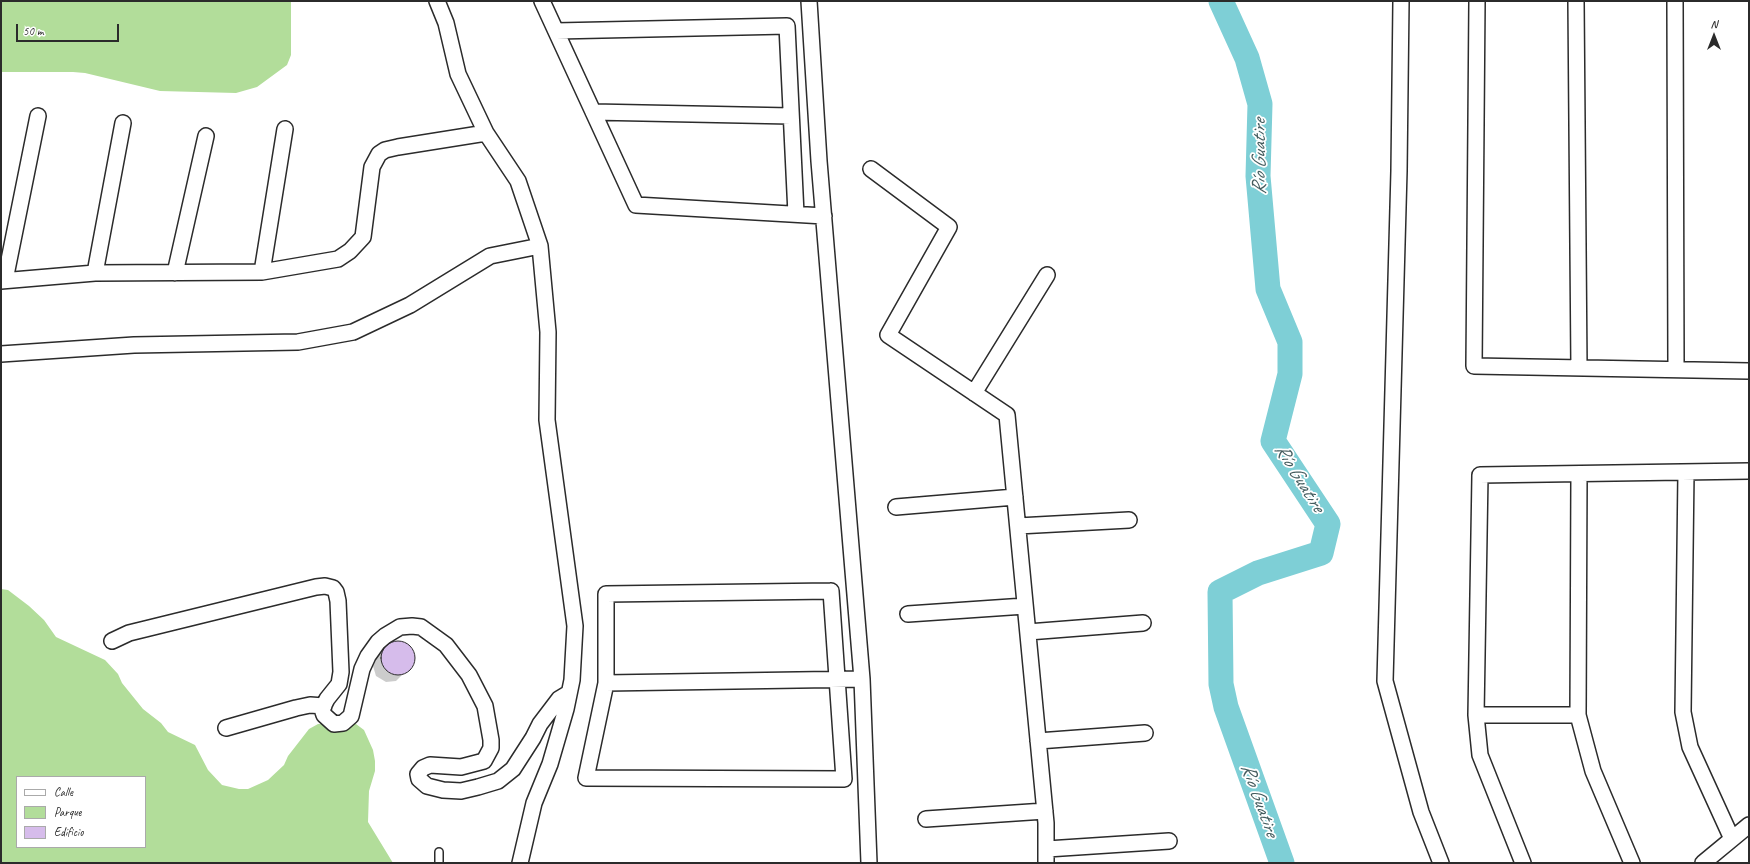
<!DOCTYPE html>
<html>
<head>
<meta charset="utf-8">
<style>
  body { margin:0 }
  #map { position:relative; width:1750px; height:864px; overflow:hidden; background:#fff; font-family:Caveat,sans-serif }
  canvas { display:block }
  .frame { position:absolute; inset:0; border:2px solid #2b2b2b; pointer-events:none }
  .legend { position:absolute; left:16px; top:776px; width:130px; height:72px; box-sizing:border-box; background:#fff; border:1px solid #aaa; margin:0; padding:5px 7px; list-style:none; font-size:12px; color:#2b2b2b }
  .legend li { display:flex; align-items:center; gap:8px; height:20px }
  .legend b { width:20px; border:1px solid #aaa }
  .north { position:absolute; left:1694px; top:16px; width:40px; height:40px; -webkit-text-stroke:3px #fff; paint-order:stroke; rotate:0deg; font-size:11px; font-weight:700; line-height:16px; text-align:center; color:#2b2b2b }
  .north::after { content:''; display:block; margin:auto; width:14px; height:18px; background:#2b2b2b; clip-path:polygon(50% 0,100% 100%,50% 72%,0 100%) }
  .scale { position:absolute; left:16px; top:24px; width:103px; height:18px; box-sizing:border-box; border:2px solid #2b2b2b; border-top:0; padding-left:5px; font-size:12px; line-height:14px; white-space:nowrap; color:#2b2b2b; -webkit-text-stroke:3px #fff; paint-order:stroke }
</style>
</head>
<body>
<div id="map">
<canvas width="1750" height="864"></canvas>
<div class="frame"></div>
<ul class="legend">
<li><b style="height:5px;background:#fff"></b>Calle</li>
<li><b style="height:11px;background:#b2dd9a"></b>Parque</li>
<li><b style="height:11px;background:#d6bceb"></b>Edificio</li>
</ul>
<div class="north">N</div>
<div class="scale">50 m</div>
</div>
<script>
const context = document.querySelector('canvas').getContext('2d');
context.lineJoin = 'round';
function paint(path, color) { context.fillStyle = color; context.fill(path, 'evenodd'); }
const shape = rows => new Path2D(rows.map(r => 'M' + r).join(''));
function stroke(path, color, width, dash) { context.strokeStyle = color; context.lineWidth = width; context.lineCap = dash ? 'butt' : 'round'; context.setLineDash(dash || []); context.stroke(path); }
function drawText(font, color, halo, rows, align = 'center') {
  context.font = font + ' Caveat,sans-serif'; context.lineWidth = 3.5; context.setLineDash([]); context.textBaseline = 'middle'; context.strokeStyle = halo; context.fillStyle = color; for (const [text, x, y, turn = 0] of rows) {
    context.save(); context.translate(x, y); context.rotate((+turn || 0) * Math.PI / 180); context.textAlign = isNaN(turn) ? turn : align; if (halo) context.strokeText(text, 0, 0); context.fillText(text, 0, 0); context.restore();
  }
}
paint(shape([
  [1,1,291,1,291,55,287,65,257,87,236,93,160,91,85,73,73,72,1,72],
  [1,589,8,590,29,606,44,620,56,637,105,660,118,674,122,683,143,709,161,723,168,732,195,745,208,770,222,785,239,789,248,789,268,780,284,765,288,756,309,729,318,724,356,724,364,730,373,750,375,761,375,771,369,791,368,822,393,863,1,863],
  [17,777,145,777,145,847,17,847]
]), '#b2dd9a');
paint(shape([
  [396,643,401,643,410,649,414,659,412,665,396,681,386,682,376,676,373,666,378,656,386,648]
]), '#0003');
stroke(shape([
  [1221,1,1247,58,1260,104,1258,176,1268,289,1290,342,1290,374,1273,441,1328,524,1321,553,1258,573,1220,592,1221,684,1226,707,1282,863]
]), '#7ecfd6', 25);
const building = shape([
  '381 658a17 17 0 1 1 34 0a17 17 0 1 1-34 0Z'
]);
paint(building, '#d6bceb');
stroke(building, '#2b2b2b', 1);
const lane = shape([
  [439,863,439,852]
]);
const street = shape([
  [437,1,446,23,458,74,486,133,518,181,540,246,548,332,547,420,575,626,572,680,566,709,550,764,534,803,520,863],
  [542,1,636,205,824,216],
  [809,1,819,161,862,679,869,863],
  [1401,1,1399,171,1385,681,1421,812,1441,863],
  [1477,1,1474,366,1749,371],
  [1576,1,1579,368],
  [1675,1,1676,369],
  [556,31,787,26,796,214],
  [593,112,791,116],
  [871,169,949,227,888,335,1007,415,1046,823,1046,863],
  [262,272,285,129],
  [95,273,123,123],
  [175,273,206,136],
  [5,280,38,116],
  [1,281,95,273,262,272,338,259,350,251,363,237,372,167,379,154,385,150,398,147,486,133],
  [1,354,134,345,298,342,353,332,410,305,490,256,540,246],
  [974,393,1047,275],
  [1686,472,1683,712,1690,747,1732,839],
  [1579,474,1578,715,1593,771,1632,863],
  [896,507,1015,497],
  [1018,526,1129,520],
  [831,591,844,779,586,778,606,683,606,594,831,591],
  [908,614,1025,606],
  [1028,632,1143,623],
  [112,641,129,633,316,587,325,586,333,588,336,592,338,601,341,672,339,684,327,699,322,709,324,715,334,724,343,723,351,716,362,669,368,656,378,642,385,636,400,627,412,626,421,627,446,645,469,675,485,706,491,740,491,748,484,761,461,767,430,765,423,768,418,774,419,779,427,786,443,790,461,791,478,787,498,781,513,769,533,738,540,724,559,699,569,693],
  [606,683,862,679],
  [1476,715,1578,715],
  [226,728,296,708,310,705,324,706],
  [1038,741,1145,733],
  [926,819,1045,811],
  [1047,849,1169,841],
  [1523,863,1480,755,1476,715,1480,475,1749,471],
  [1703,863,1749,825]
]);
stroke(lane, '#2b2b2b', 10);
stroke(street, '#2b2b2b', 18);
stroke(lane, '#fff', 7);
stroke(street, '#fff', 15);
drawText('italic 20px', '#445c5e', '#fff', [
  ["Río Guatire",1260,157,-90],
  ["Río Guatire",1299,478,58],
  ["Río Guatire",1259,800,70]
]);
</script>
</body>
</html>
